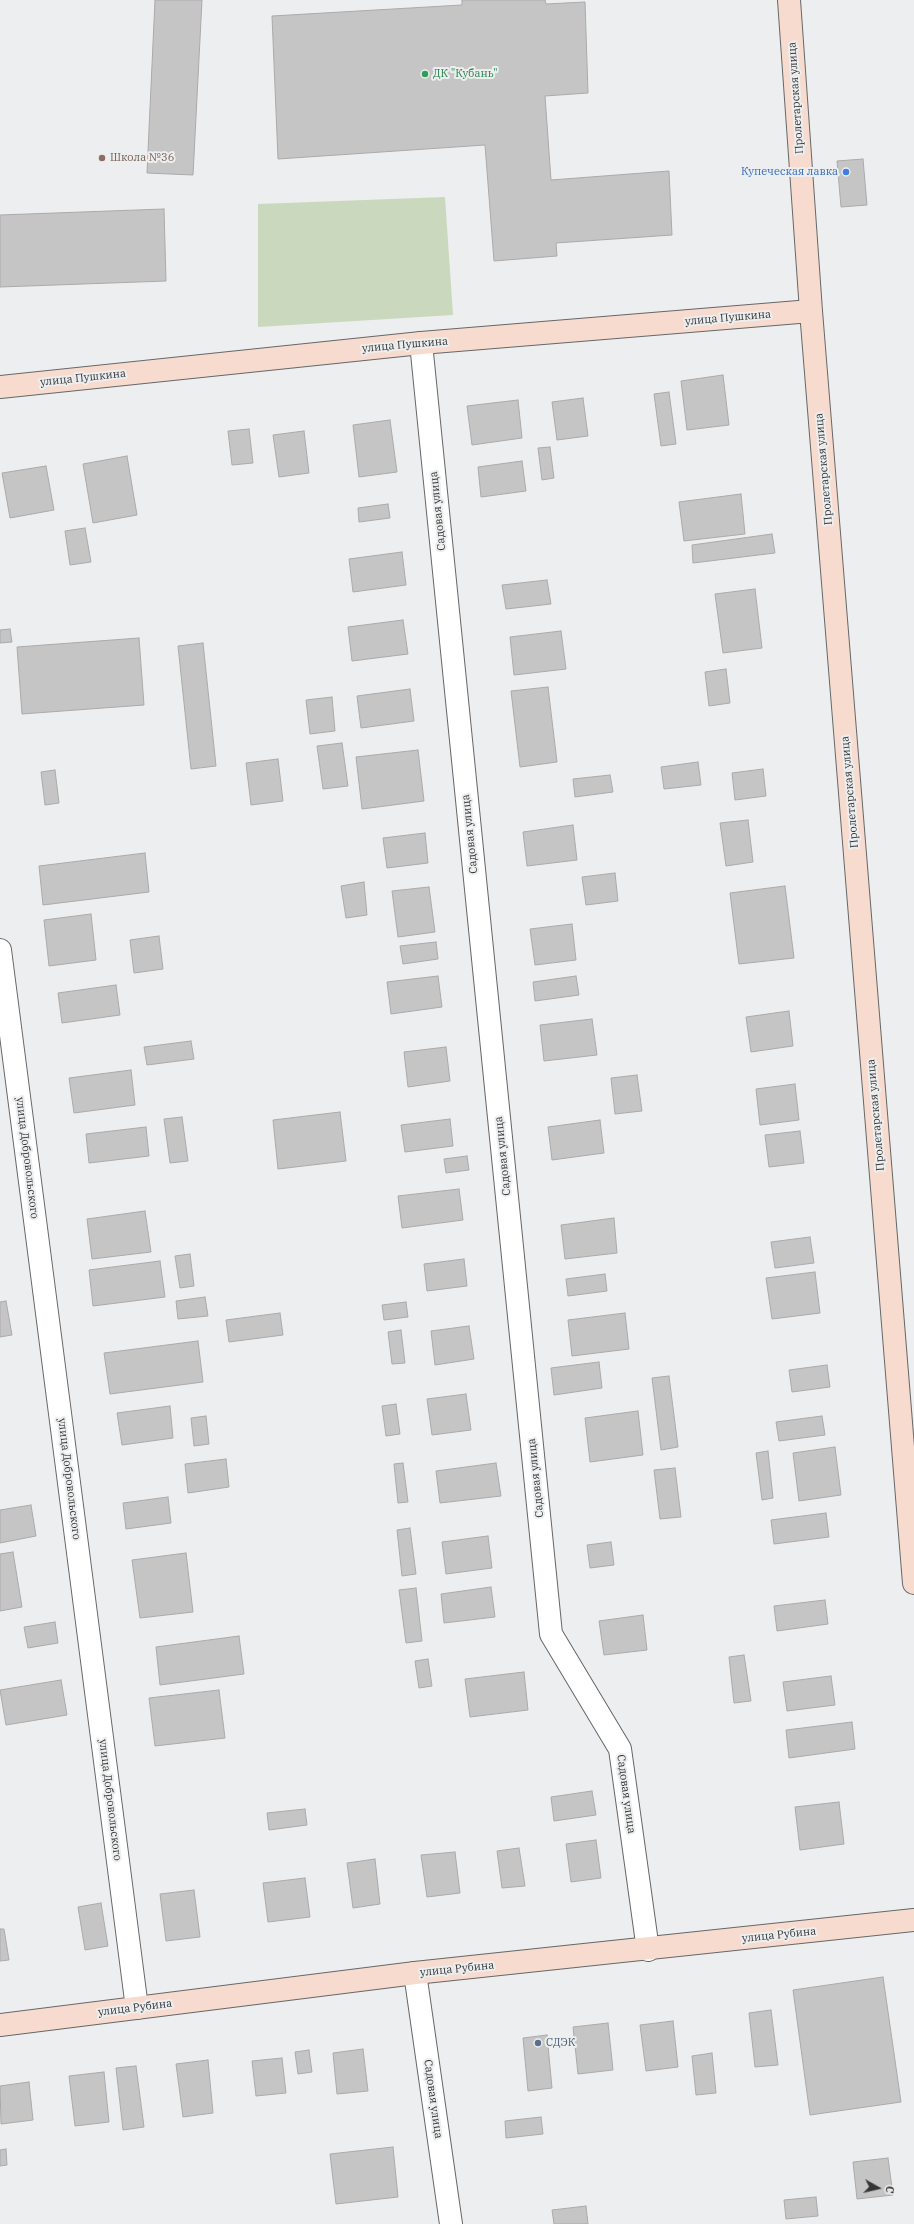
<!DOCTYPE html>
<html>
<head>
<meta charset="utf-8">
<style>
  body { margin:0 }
  #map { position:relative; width:914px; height:2224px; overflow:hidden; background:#edeeef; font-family:"IBM Plex Serif",serif }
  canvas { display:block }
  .north { position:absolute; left:858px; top:2168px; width:40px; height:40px; -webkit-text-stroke:3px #edeeef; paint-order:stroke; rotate:98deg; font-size:11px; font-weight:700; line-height:16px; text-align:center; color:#343535 }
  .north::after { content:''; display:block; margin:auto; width:14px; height:18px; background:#343535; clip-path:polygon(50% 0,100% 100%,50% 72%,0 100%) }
</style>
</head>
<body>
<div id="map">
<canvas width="914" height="2224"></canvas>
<div class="north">С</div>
</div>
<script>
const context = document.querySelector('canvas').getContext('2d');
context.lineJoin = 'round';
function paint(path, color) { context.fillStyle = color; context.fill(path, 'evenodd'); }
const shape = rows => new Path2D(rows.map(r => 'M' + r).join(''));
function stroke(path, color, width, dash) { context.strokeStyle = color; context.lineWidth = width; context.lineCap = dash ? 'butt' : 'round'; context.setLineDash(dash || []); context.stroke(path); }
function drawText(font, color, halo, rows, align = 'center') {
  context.font = font + ' "IBM Plex Serif",serif'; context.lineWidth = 4; context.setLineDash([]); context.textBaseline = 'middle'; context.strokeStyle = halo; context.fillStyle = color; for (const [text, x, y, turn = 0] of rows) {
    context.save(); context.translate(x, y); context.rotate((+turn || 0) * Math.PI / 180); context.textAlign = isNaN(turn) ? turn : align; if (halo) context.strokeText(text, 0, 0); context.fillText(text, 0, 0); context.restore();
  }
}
paint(shape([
  [445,197,453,315,258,327,258,204]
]), '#cad8be');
const building = shape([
  [155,0,202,0,193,175,147,173,155,0],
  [462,0,545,0,546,4,585,2,588,93,545,96,551,180,669,171,672,235,556,243,557,256,494,261,485,145,278,159,272,16,462,5,462,0],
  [863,159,867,205,841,207,837,161,863,159],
  [164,209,166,281,0,287,0,215,164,209],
  [723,375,729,425,687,430,681,381,723,375],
  [669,392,676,444,661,446,654,394,669,392],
  [583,398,588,436,557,440,552,402,583,398],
  [518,400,522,438,472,445,467,406,518,400],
  [390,420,397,472,359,477,353,425,390,420],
  [249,429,253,463,232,465,228,431,249,429],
  [304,431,309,473,279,477,273,435,304,431],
  [550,447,554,478,542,480,538,448,550,447],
  [127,456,137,515,93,523,83,464,127,456],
  [522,461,526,491,481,497,478,467,522,461],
  [46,466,54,510,10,518,2,473,46,466],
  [741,494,745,534,684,541,679,502,741,494],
  [388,504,390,518,359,522,358,508,388,504],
  [85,528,91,562,70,565,65,531,85,528],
  [772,534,775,553,693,563,692,545,772,534],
  [402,552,406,585,353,592,349,559,402,552],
  [547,580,551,604,506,609,502,585,547,580],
  [755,589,762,648,723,653,715,594,755,589],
  [403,620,408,654,352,661,348,627,403,620],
  [10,629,12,642,0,643,0,630,10,629],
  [561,631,566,669,514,675,510,637,561,631],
  [139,638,144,705,22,714,17,647,139,638],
  [203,643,216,766,191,769,178,646,203,643],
  [726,669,730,703,709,706,705,672,726,669],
  [548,687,557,762,520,767,511,691,548,687],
  [410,689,414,721,361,728,357,696,410,689],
  [332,697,335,731,310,734,306,700,332,697],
  [342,743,348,786,323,789,317,746,342,743],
  [418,750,424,801,362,809,356,757,418,750],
  [278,759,283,801,251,805,246,763,278,759],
  [698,762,701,785,664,789,661,767,698,762],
  [763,769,766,796,735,800,732,773,763,769],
  [55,770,59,803,45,805,41,772,55,770],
  [610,775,613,792,575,797,573,779,610,775],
  [748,820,753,862,726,866,720,823,748,820],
  [573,825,577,860,527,866,523,832,573,825],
  [425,833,428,863,387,868,383,838,425,833],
  [145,853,149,892,43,905,39,866,145,853],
  [615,873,618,901,586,905,582,877,615,873],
  [364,882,367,915,346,918,341,886,364,882],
  [785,886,794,958,739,964,730,893,785,886],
  [429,887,435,932,398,937,392,891,429,887],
  [91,914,96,960,49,966,44,920,91,914],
  [572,924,576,960,535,965,530,929,572,924],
  [159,936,163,969,134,973,130,940,159,936],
  [436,942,438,959,403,964,400,946,436,942],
  [438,976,442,1007,391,1014,387,982,438,976],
  [576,976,579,995,535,1001,533,982,576,976],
  [116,985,120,1015,62,1023,58,993,116,985],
  [789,1011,793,1046,751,1052,746,1017,789,1011],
  [592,1019,597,1055,544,1061,540,1025,592,1019],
  [191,1041,194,1059,147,1065,144,1047,191,1041],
  [446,1047,450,1081,408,1087,404,1052,446,1047],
  [131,1070,135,1105,74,1113,69,1078,131,1070],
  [637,1075,642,1111,615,1114,611,1078,637,1075],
  [795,1084,799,1120,760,1125,756,1089,795,1084],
  [340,1112,346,1161,278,1169,273,1120,340,1112],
  [182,1117,188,1161,170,1163,164,1119,182,1117],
  [450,1119,453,1146,405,1152,401,1125,450,1119],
  [600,1120,604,1153,552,1160,548,1127,600,1120],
  [146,1127,149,1156,89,1163,86,1134,146,1127],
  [800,1131,804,1163,769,1167,765,1135,800,1131],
  [467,1156,469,1170,446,1173,444,1159,467,1156],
  [459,1189,463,1220,402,1228,398,1196,459,1189],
  [145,1211,151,1252,92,1259,87,1219,145,1211],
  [614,1218,617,1253,565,1259,561,1225,614,1218],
  [810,1237,814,1263,775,1268,771,1242,810,1237],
  [190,1254,194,1286,180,1288,175,1256,190,1254],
  [464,1259,467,1286,427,1291,424,1264,464,1259],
  [160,1261,165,1297,93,1306,89,1270,160,1261],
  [815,1272,820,1313,772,1319,766,1278,815,1272],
  [605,1274,607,1291,568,1296,566,1279,605,1274],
  [205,1297,208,1316,178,1319,176,1301,205,1297],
  [6,1301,12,1335,0,1337,0,1302,6,1301],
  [406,1302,408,1317,384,1320,382,1305,406,1302],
  [280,1313,283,1335,229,1342,226,1320,280,1313],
  [625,1313,629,1349,572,1356,568,1320,625,1313],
  [469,1326,474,1359,435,1365,431,1331,469,1326],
  [401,1330,405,1363,392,1364,388,1332,401,1330],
  [198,1341,203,1382,110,1394,104,1353,198,1341],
  [599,1362,602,1388,554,1395,551,1368,599,1362],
  [827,1365,830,1387,792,1392,789,1370,827,1365],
  [669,1376,678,1447,661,1450,652,1378,669,1376],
  [466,1394,471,1430,432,1435,427,1399,466,1394],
  [396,1404,400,1434,386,1436,382,1406,396,1404],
  [170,1406,173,1438,122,1445,117,1413,170,1406],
  [638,1411,643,1455,590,1462,585,1418,638,1411],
  [206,1416,209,1444,194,1446,191,1418,206,1416],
  [822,1416,825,1435,779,1441,776,1422,822,1416],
  [835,1447,841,1495,799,1501,793,1453,835,1447],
  [768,1451,773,1498,762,1500,756,1453,768,1451],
  [226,1459,229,1487,188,1493,185,1464,226,1459],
  [403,1463,408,1502,398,1503,394,1464,403,1463],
  [496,1463,501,1496,440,1503,436,1471,496,1463],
  [675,1468,681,1517,660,1519,654,1470,675,1468],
  [168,1497,171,1523,126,1529,123,1503,168,1497],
  [31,1505,36,1536,0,1543,0,1510,31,1505],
  [826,1513,829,1537,774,1544,771,1520,826,1513],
  [410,1528,416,1574,402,1576,397,1530,410,1528],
  [488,1536,492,1568,446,1574,442,1542,488,1536],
  [611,1542,614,1565,590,1568,587,1545,611,1542],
  [13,1552,22,1607,0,1611,0,1554,13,1552],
  [186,1553,193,1612,140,1618,132,1560,186,1553],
  [491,1587,495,1617,444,1623,441,1594,491,1587],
  [416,1588,422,1641,406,1643,399,1590,416,1588],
  [825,1600,828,1624,777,1631,774,1606,825,1600],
  [643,1615,647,1650,604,1655,599,1621,643,1615],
  [55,1622,58,1643,28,1648,24,1627,55,1622],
  [239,1636,244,1674,160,1685,156,1647,239,1636],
  [744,1655,751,1701,734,1703,729,1657,744,1655],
  [428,1659,432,1686,419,1688,415,1661,428,1659],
  [524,1672,528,1710,470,1717,465,1679,524,1672],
  [831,1676,835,1705,787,1711,783,1682,831,1676],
  [61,1680,67,1715,6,1725,0,1690,61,1680],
  [219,1690,225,1738,155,1746,149,1698,219,1690],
  [852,1722,855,1749,789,1758,786,1730,852,1722],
  [592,1791,596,1815,554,1821,551,1797,592,1791],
  [839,1802,844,1844,800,1850,795,1807,839,1802],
  [305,1809,307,1825,269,1830,267,1813,305,1809],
  [596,1840,601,1878,571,1882,566,1844,596,1840],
  [519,1848,525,1886,502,1888,497,1851,519,1848],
  [455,1852,460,1893,427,1897,421,1855,455,1852],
  [375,1859,380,1904,353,1908,347,1863,375,1859],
  [305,1878,310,1917,268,1922,263,1883,305,1878],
  [194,1890,200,1937,166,1941,160,1894,194,1890],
  [101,1903,108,1946,85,1950,78,1907,101,1903],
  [0,1929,4,1929,9,1960,0,1961,0,1929],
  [883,1977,901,2102,810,2115,793,1990,883,1977],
  [771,2010,778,2065,755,2067,749,2013,771,2010],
  [673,2021,678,2067,646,2071,640,2025,673,2021],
  [608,2023,613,2070,578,2074,573,2027,608,2023],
  [547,2035,552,2088,528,2091,523,2038,547,2035],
  [363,2049,368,2091,337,2094,333,2053,363,2049],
  [309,2050,312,2072,298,2074,295,2052,309,2050],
  [712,2053,716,2093,696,2095,692,2056,712,2053],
  [282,2058,286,2093,256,2096,252,2061,282,2058],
  [208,2060,213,2113,183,2117,176,2064,208,2060],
  [136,2066,144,2127,123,2130,116,2068,136,2066],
  [104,2072,109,2122,75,2126,69,2076,104,2072],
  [29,2082,33,2120,1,2124,0,2086,29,2082],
  [541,2117,543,2134,506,2138,505,2121,541,2117],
  [393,2147,398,2197,336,2204,330,2154,393,2147],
  [6,2149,7,2165,0,2166,0,2150,6,2149],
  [888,2158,893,2195,857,2199,853,2162,888,2158],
  [816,2197,818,2216,786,2219,784,2200,816,2197],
  [586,2206,588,2224,554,2224,552,2210,586,2206]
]);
paint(building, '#c6c5c6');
stroke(building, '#abaaab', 1);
const street = shape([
  [421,343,551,1634,620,1749,648,1950],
  [0,950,137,2008],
  [415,1973,451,2224]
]);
const secondary = shape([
  [789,0,811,311,914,1583],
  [0,387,421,343,811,311],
  [0,2025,415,1973,914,1920]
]);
stroke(street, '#666769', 24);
stroke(secondary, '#666769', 24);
stroke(street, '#fff', 22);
stroke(secondary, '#f6dbce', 22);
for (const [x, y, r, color] of [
  [425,74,4,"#2e9e5b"],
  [102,158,4,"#8d6e63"],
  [846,172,4,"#3f7fe0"],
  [538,2043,4,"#5c6f8a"]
]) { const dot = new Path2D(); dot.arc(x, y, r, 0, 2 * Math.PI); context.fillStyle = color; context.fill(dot); stroke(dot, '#edeeef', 1.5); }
drawText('11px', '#27864d', '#edeeef', [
  ["ДК \"Кубань\"",433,74]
], 'left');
drawText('11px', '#343535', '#edeeef', [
  ["Пролетарская улица",796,98,-94],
  ["улица Пушкина",728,318,-5],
  ["улица Пушкина",405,345,-5],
  ["улица Пушкина",83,378,-6],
  ["Пролетарская улица",824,469,-95],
  ["Садовая улица",438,511,-96],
  ["Пролетарская улица",850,792,-95],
  ["Садовая улица",470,834,-96],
  ["Пролетарская улица",876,1115,-95],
  ["Садовая улица",503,1156,-96],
  ["улица Добровольского",27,1158,83],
  ["Садовая улица",536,1478,-96],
  ["улица Добровольского",69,1479,83],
  ["Садовая улица",626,1794,82],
  ["улица Добровольского",110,1800,83],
  ["улица Рубина",779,1935,-6],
  ["улица Рубина",457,1969,-6],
  ["улица Рубина",135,2008,-7],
  ["Садовая улица",433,2099,82]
]);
drawText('11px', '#785e54', '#edeeef', [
  ["Школа №36",110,158]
], 'left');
drawText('11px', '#366cbe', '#edeeef', [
  ["Купеческая лавка",838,172]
], 'right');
drawText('11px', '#4e5e75', '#edeeef', [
  ["СДЭК",546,2043]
], 'left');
</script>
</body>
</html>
